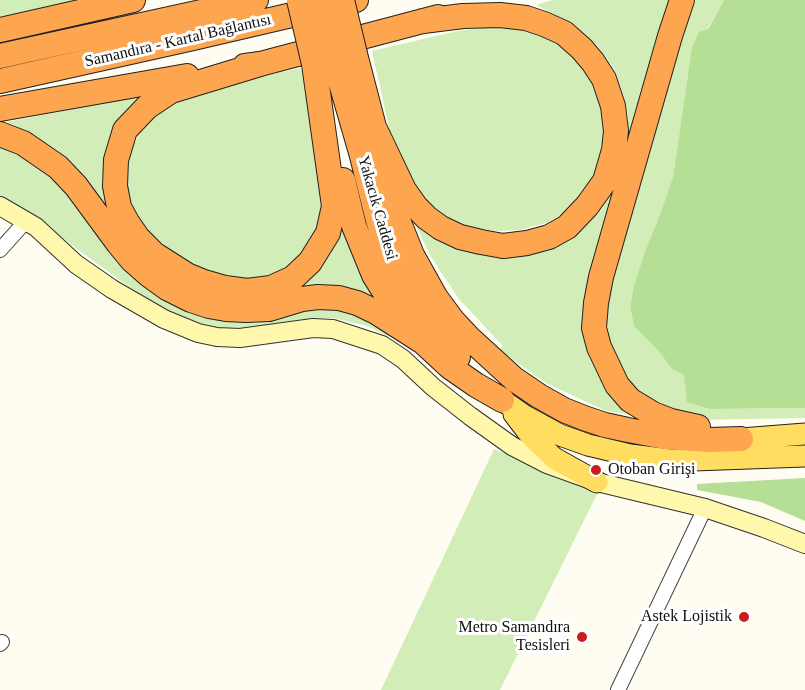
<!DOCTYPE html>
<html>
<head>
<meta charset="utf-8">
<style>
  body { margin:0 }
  canvas { display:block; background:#fffdf1 }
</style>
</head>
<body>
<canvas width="805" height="690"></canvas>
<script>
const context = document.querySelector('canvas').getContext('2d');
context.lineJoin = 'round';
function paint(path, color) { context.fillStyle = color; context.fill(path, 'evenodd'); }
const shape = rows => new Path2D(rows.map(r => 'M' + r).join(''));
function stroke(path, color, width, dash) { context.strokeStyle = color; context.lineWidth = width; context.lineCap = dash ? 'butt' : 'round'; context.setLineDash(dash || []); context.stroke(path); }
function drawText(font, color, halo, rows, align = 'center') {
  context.font = font + ' Georgia,serif'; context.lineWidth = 6; context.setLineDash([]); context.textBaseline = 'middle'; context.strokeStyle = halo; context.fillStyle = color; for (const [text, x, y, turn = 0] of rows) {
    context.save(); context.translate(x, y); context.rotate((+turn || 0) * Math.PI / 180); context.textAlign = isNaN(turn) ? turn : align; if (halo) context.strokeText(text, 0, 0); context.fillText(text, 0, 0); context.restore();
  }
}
paint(shape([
  [0,0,76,0,0,19],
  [553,0,670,0,661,24,628,143,628,116,624,96,615,70,598,46,574,24,536,5],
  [696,0,724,0,707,29,688,77,673,177,659,217,645,251,633,289,630,307,634,326,660,353,672,369,684,375,710,409,805,408,805,418,691,420,641,397,612,358,605,308,676,45],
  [500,25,529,28,553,38,591,73,606,110,605,159,584,193,570,210,546,223,519,230,497,231,471,228,452,220,430,204,414,187,391,136,372,51,458,31],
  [301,68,321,165,325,201,312,245,285,271,268,278,251,280,232,279,209,273,185,262,151,234,142,224,128,197,126,177,131,151,140,131,153,115,169,105,210,88],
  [140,96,120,119,107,146,103,177,105,204,90,184,74,166,57,150,34,135,7,122],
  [0,144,24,150,59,181,129,272,184,310,249,322,306,308,334,304,395,331,389,337,367,326,333,318,306,319,251,330,209,328,176,318,132,289,17,205,0,197],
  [616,182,584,316,640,417,604,410,546,383,499,350,503,346,459,299,431,257,406,205,510,253],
  [342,213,388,305,289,288],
  [494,449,598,492,500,690,381,690]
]), '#d2edb7');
paint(shape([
  [724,0,805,0,805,408,710,409,687,402,684,375,672,369,660,353,634,326,630,307,633,289,645,251,659,217,673,177,692,48,699,32,708,29],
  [805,478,805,521,761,502,697,490,697,484]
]), '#b4df95');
const street = shape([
  [0,250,26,221],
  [0,644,2,642],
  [618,690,705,508]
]);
const secondary = shape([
  [0,206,36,227,76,264,112,289,164,319,198,333,217,337,240,338,313,328,333,329,382,345,403,359,433,387,470,416,512,446,547,464,597,482,705,508,764,528,805,544]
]);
const primary = shape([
  [502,400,525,416,560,435,588,445,630,455,670,460,694,460,805,456],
  [514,414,530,435,554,458,597,482],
  [741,439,805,434]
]);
const highway = shape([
  [682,0,670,36,601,277,596,303,594,328,599,347,617,385,630,400,653,414,671,421,698,427],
  [0,30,133,0],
  [355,54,374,127,385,176,396,215,412,255,436,298,453,321,468,337,514,379,539,396,564,410,584,418,605,425,628,430,665,437,709,440,741,439],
  [0,56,256,0],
  [334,59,362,156,378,220,393,265,406,290,424,316,458,357],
  [260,64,171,91,147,107,125,130,116,160,115,186,119,207,127,222,138,238,154,254,187,275,204,282,225,288,247,291,271,288,293,278,310,262,328,233,334,206,314,64],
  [245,66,260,64,438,17],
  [0,81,193,38,356,0],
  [0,109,187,76],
  [374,127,404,190,416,207,427,218,441,228,460,237,481,242,503,246,527,243,549,237,567,227,587,206,605,181,614,150,616,131,613,106,604,79,593,62,582,49,564,33,544,24,526,18,500,15,463,16,423,21],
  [0,134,23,143,58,167,76,186,118,243,132,260,149,275,167,288,191,300,209,306,226,309,246,310,269,309,302,299,318,297,339,298,357,303,376,312,423,342,450,367,476,385,502,400],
  [343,180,354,226,374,275,394,307,410,326]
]);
stroke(street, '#424242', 16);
stroke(secondary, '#313131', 20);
stroke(primary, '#202020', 23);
stroke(highway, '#202020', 26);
stroke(street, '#fff', 14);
stroke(secondary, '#fff8ac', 18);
stroke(primary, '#ffdd61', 21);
stroke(highway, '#fea550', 24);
const highwayBridge = shape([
  [299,0,314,64],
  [319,0,334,59],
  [342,0,355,54]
]);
stroke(highwayBridge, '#202020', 26, []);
stroke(highwayBridge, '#fea550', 24);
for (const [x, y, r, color] of [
  [596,470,6,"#ca1c1f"],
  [744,617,6,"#ca1c1f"],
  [582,637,6,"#ca1c1f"]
]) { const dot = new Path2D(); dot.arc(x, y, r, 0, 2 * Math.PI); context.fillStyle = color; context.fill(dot); stroke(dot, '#fff', 2); }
drawText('16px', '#0f0f0f', '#fff', [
  ["Samandıra - Kartal Bağlantısı",178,41,-13],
  ["Yakacık Caddesi",377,208,74]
]);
drawText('16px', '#0f0f0f', '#fff', [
  ["Otoban Girişi",608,470,"left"],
  ["Astek Lojistik",732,617],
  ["Metro Samandıra",570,628],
  ["Tesisleri",570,646]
], 'right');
</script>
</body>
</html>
